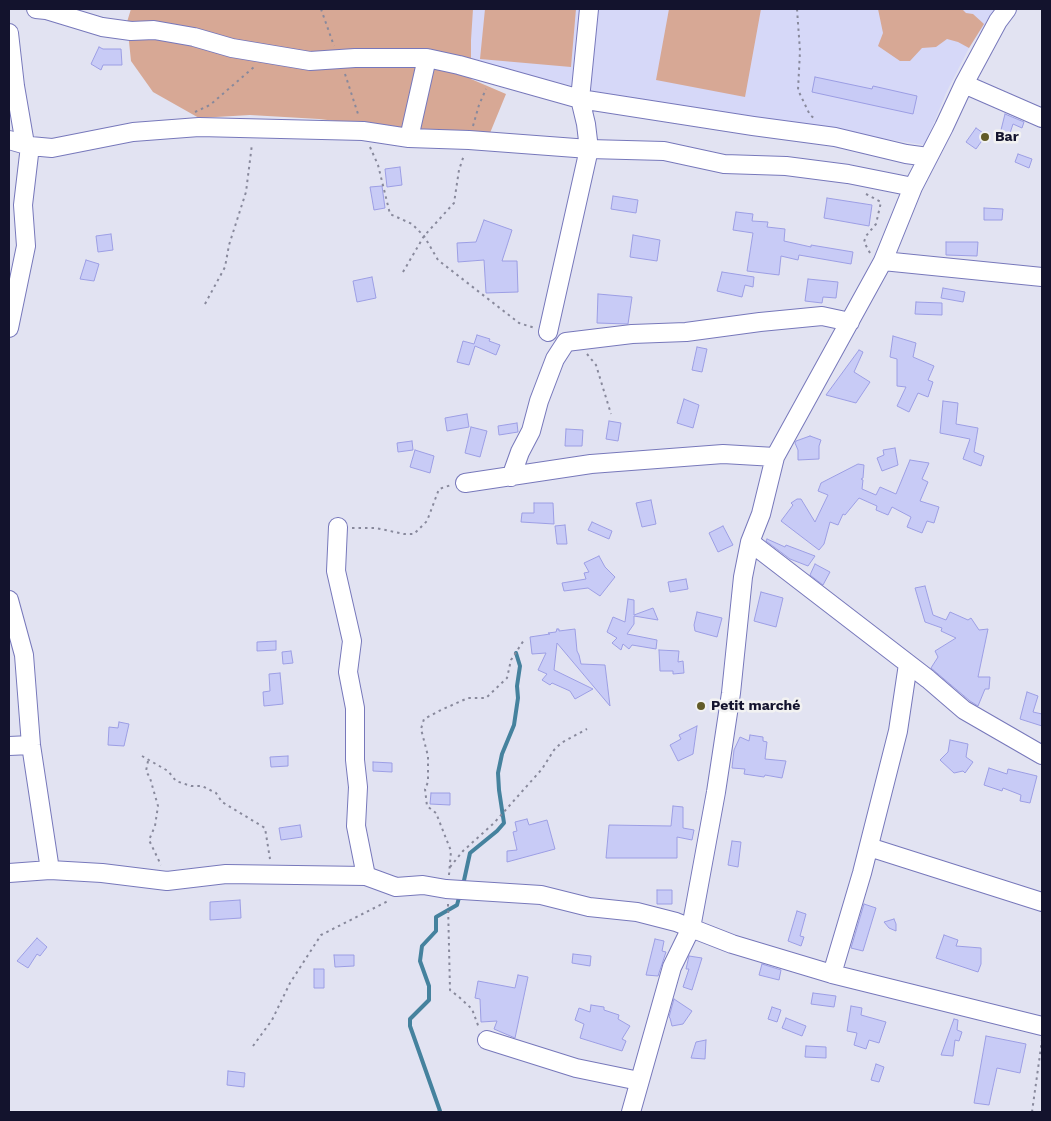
<!DOCTYPE html>
<html>
<head>
<meta charset="utf-8">
<style>
  body { margin:0 }
  #map { position:relative; width:1051px; height:1121px; overflow:hidden; background:#e2e3f2; font-family:"Work Sans",sans-serif }
  canvas { display:block }
  .frame { position:absolute; inset:0; border:10px solid #13132d; pointer-events:none }
</style>
</head>
<body>
<div id="map">
<canvas width="1051" height="1121"></canvas>
<div class="frame"></div>
</div>
<script>
const context = document.querySelector('canvas').getContext('2d');
context.lineJoin = 'round';
function paint(path, color) { context.fillStyle = color; context.fill(path, 'evenodd'); }
const shape = rows => new Path2D(rows.map(r => 'M' + r).join(''));
function stroke(path, color, width, dash) { context.strokeStyle = color; context.lineWidth = width; context.lineCap = dash ? 'butt' : 'round'; context.setLineDash(dash || []); context.stroke(path); }
function drawText(font, color, halo, rows, align = 'center') {
  context.font = font + ' "Work Sans",sans-serif'; context.lineWidth = 5; context.setLineDash([]); context.textBaseline = 'middle'; context.strokeStyle = halo; context.fillStyle = color; for (const [text, x, y, turn = 0] of rows) {
    context.save(); context.translate(x, y); context.rotate((+turn || 0) * Math.PI / 180); context.textAlign = isNaN(turn) ? turn : align; if (halo) context.strokeText(text, 0, 0); context.fillText(text, 0, 0); context.restore();
  }
}
paint(shape([
  [135,9,995,9,969,48,946,93,925,145,629,100,501,68]
]), '#d6d8f8');
paint(shape([
  [131,9,473,9,471,40,471,79,506,94,490,133,444,134,319,119,250,115,199,118,153,92,131,61,127,22],
  [485,9,576,9,571,67,480,59],
  [669,9,761,9,745,97,656,80],
  [878,9,962,9,966,13,973,14,984,24,969,48,958,42,947,39,936,47,922,48,910,61,900,61,878,46,883,33]
]), '#d7a895');
stroke(shape([
  [463,885,470,853,497,831,504,823,499,790,498,773,502,754,514,725,518,698,517,686,520,666,516,653],
  [439,1112,440,1111,410,1026,410,1019,429,1000,429,986,420,961,422,946,436,931,436,917,457,905,460,894]
]), '#45829e', 4);
const building = shape([
  [99,47,103,49,121,49,122,65,103,65,101,70,91,64,99,47],
  [815,77,872,89,873,86,917,96,913,114,812,92,815,77],
  [1005,114,1024,122,1022,128,1013,124,1009,136,1000,134,1005,114],
  [976,128,986,135,976,149,966,142,976,128],
  [1018,154,1032,159,1029,168,1015,162,1018,154],
  [400,167,402,185,387,187,385,169,400,167],
  [382,186,385,208,374,210,370,187,382,186],
  [613,196,638,200,636,213,611,209,613,196],
  [827,198,872,205,869,226,824,218,827,198],
  [984,208,1003,209,1002,220,984,220,984,208],
  [736,212,753,214,752,221,768,222,767,227,785,229,784,241,811,247,811,245,853,252,851,264,799,255,798,260,781,256,779,275,747,271,753,233,733,230,736,212],
  [484,220,512,230,502,261,517,261,518,292,486,293,484,260,458,262,457,243,476,242,484,220],
  [111,234,113,250,98,252,96,236,111,234],
  [633,235,660,240,657,261,630,257,633,235],
  [946,242,978,242,977,256,946,255,946,242],
  [86,260,99,264,94,281,80,279,86,260],
  [722,272,754,277,753,287,745,285,742,297,717,291,722,272],
  [372,277,376,298,357,302,353,281,372,277],
  [808,279,838,282,836,298,823,297,822,303,805,301,808,279],
  [943,288,965,292,963,302,941,298,943,288],
  [598,294,632,297,628,324,597,323,598,294],
  [916,302,942,303,942,315,915,314,916,302],
  [477,335,490,339,489,341,500,345,496,355,475,346,469,365,457,362,463,341,474,344,477,335],
  [893,336,916,343,913,357,934,366,928,380,933,382,928,397,918,393,909,412,897,406,906,387,897,386,897,359,890,357,893,336],
  [697,347,707,349,702,372,692,370,697,347],
  [859,350,863,352,854,372,870,382,856,403,826,395,859,350],
  [684,399,699,405,693,428,677,423,684,399],
  [943,401,958,403,956,424,978,428,974,452,984,456,981,466,963,459,970,439,940,433,943,401],
  [467,414,469,427,447,431,445,418,467,414],
  [609,421,621,423,618,441,606,439,609,421],
  [517,423,518,432,499,435,498,426,517,423],
  [471,427,487,431,480,457,465,453,471,427],
  [566,429,583,430,582,446,565,446,566,429],
  [810,436,821,440,819,446,819,459,798,460,798,450,795,443,796,441,810,436],
  [412,441,413,450,398,452,397,443,412,441],
  [895,448,898,465,882,471,877,458,884,455,883,450,895,448],
  [415,450,434,456,430,473,410,467,415,450],
  [910,460,929,463,922,479,928,482,920,501,939,507,934,523,927,521,922,533,907,527,911,517,892,507,888,515,876,510,877,506,859,498,845,515,843,514,838,525,830,522,824,544,819,550,781,521,793,505,791,503,797,499,801,499,815,522,828,495,818,491,821,483,858,464,864,465,863,478,861,479,863,480,862,489,876,495,880,487,896,494,910,460],
  [651,500,656,524,642,527,636,503,651,500],
  [534,503,553,503,554,524,521,522,522,513,534,513,534,503],
  [592,522,612,531,609,539,588,530,592,522],
  [565,525,567,544,557,544,555,526,565,525],
  [723,526,733,545,718,552,709,533,723,526],
  [767,539,785,547,786,545,815,556,808,566,790,559,766,541,767,539],
  [599,556,605,567,615,577,600,596,588,588,564,591,562,583,586,579,584,573,589,572,584,563,599,556],
  [815,564,830,572,823,585,810,575,815,564],
  [686,579,688,589,670,592,668,582,686,579],
  [925,586,933,615,946,620,950,612,968,620,971,618,979,630,988,629,978,677,990,677,989,689,985,689,978,706,970,701,931,668,938,657,935,651,956,638,941,631,942,628,925,622,915,588,925,586],
  [761,592,783,598,776,627,754,621,761,592],
  [628,599,634,600,634,615,653,608,658,620,634,616,634,624,627,634,657,640,656,649,632,645,629,649,623,644,621,650,612,643,617,638,607,632,613,617,625,622,628,599],
  [697,612,722,618,717,637,695,631,694,625,697,612],
  [557,629,559,629,559,631,575,629,577,651,579,655,581,664,605,665,610,706,557,643,554,670,593,689,575,699,570,691,552,683,550,685,542,680,547,674,538,670,546,653,532,654,530,637,550,634,548,633,556,632,557,629],
  [276,641,276,650,257,651,257,642,276,641],
  [659,650,679,651,678,662,683,661,684,673,673,674,673,671,660,671,659,650],
  [291,651,293,663,283,664,282,652,291,651],
  [280,673,283,704,264,706,263,692,270,691,269,674,280,673],
  [1027,692,1038,696,1033,712,1042,714,1042,726,1020,719,1027,692],
  [119,722,129,724,124,746,108,745,109,727,118,728,119,722],
  [697,726,693,754,678,761,670,745,681,739,679,735,697,726],
  [750,735,763,737,763,741,767,742,765,759,786,761,782,778,765,775,764,777,744,774,745,769,732,768,734,750,740,737,749,741,750,735],
  [950,740,968,744,966,757,973,762,965,773,963,771,954,773,940,760,948,752,950,740],
  [288,756,288,766,271,767,270,757,288,756],
  [373,762,392,763,392,772,373,771,373,762],
  [989,768,1007,774,1008,769,1037,776,1030,803,1020,801,1021,795,1003,788,1002,791,984,785,989,768],
  [431,793,450,793,450,805,430,804,431,793],
  [673,806,683,807,683,828,694,830,692,840,677,837,677,858,606,858,609,825,671,826,673,806],
  [527,819,529,825,547,820,555,849,507,862,507,851,517,850,513,832,517,831,515,822,527,819],
  [300,825,302,837,281,840,279,828,300,825],
  [732,841,741,842,738,867,728,865,732,841],
  [657,890,672,890,672,904,657,904,657,890],
  [240,900,241,918,210,920,210,902,240,900],
  [864,904,876,908,863,951,851,948,864,904],
  [797,911,806,914,800,936,804,937,801,946,788,941,797,911],
  [894,919,896,924,896,931,889,928,884,922,894,919],
  [944,935,958,940,956,946,981,948,981,964,978,972,936,958,944,935],
  [37,938,47,947,40,956,37,954,28,968,17,961,37,938],
  [655,939,664,941,662,951,666,952,658,976,646,975,655,939],
  [573,954,591,956,590,966,572,963,573,954],
  [334,955,354,955,354,966,335,967,334,955],
  [689,956,702,958,692,990,683,987,689,969,686,969,689,956],
  [762,964,781,970,779,980,759,975,762,964],
  [314,969,324,969,324,988,314,988,314,969],
  [518,975,528,977,515,1038,494,1029,497,1021,481,1022,480,999,475,998,478,981,515,988,518,975],
  [813,993,836,996,834,1007,811,1004,813,993],
  [674,999,692,1011,683,1024,672,1026,670,1018,669,1017,674,999],
  [591,1005,604,1007,604,1010,619,1015,618,1019,630,1026,622,1039,626,1041,622,1051,580,1038,584,1024,575,1020,579,1008,590,1012,591,1005],
  [851,1006,862,1008,861,1015,886,1022,879,1043,869,1040,866,1049,854,1045,857,1033,847,1031,851,1006],
  [772,1007,781,1010,777,1022,768,1019,772,1007],
  [786,1018,806,1026,802,1036,782,1028,786,1018],
  [954,1019,958,1020,957,1030,962,1032,959,1041,955,1040,953,1056,941,1055,954,1019],
  [986,1036,1026,1044,1020,1073,997,1068,989,1105,974,1103,986,1036],
  [706,1040,705,1059,691,1058,696,1042,706,1040],
  [806,1046,826,1047,826,1058,805,1057,806,1046],
  [876,1064,884,1067,879,1082,871,1080,876,1064],
  [228,1071,245,1073,244,1087,227,1085,228,1071]
]);
paint(building, '#c8cbf6');
stroke(building, '#9c9ee4', 1);
const minor = shape([
  [36,9,46,10,102,27,131,31,154,30,194,37,232,48,310,61,355,58,427,58,459,65,580,99,753,126,835,137,906,154,928,157],
  [1007,9,998,21,964,84,944,127,913,187,883,261,775,457,761,514,750,542,743,577,731,693,716,792,691,928,732,944,832,974,1042,1026],
  [9,33,15,86,25,144],
  [964,84,1042,118],
  [409,138,427,58],
  [9,140,30,146,52,148,133,132,199,127,363,131,409,138,469,140,589,149,664,151,724,164,786,166,848,174,913,187],
  [883,261,1042,277],
  [9,328,26,246,23,205,30,146],
  [548,332,589,149,586,124,580,99,589,9],
  [511,477,520,452,531,431,539,401,555,359,566,342,632,334,686,332,760,322,822,316,850,322],
  [465,483,591,464,723,454,775,457],
  [338,527,336,571,352,641,348,672,355,708,355,760,358,787,356,826,366,876],
  [750,542,928,679,964,710,1042,755],
  [9,600,24,655,31,745,50,870],
  [9,746,31,745],
  [869,847,1042,902],
  [9,873,50,870,102,873,167,881,226,874,366,876,396,887,423,885,446,889,541,895,589,907,637,912,676,922,691,928,672,967,631,1112],
  [832,974,862,873,898,731,908,664],
  [487,1040,576,1068,639,1081]
]);
stroke(minor, '#7778bb', 20);
stroke(shape([
  [321,9,334,46],
  [797,9,800,51,798,90,810,115,815,119],
  [345,74,359,117],
  [195,112,210,105,254,67],
  [473,126,479,105,486,89],
  [370,147,378,165,390,214,412,224,424,236,438,260,519,323,535,328],
  [866,194,881,202,876,224,866,236,864,242,870,253],
  [403,272,424,236,454,203,459,170,464,155],
  [205,304,225,267,229,245,246,192,252,144],
  [587,354,596,365,611,414],
  [352,528,376,528,404,534,414,534,427,521,439,489,451,485],
  [142,756,168,771,176,781,191,786,202,786,216,793,222,802,265,828,270,859],
  [148,761,146,771,150,778,158,806,155,826,149,840,161,865],
  [450,867,463,851,494,823,542,769,554,750,561,743,587,729],
  [449,875,451,851,436,813,427,806,425,789,428,782,428,756,421,729,424,719,441,710,468,698,486,698,507,678,511,660,524,640],
  [448,904,450,990,459,997,472,1009,479,1028],
  [253,1046,272,1020,290,983,321,935,390,900],
  [1032,1112,1042,1040]
]), '#88899c', 2, [2.5, 4]);
stroke(minor, '#fff', 18);
for (const [x, y, r, color] of [
  [985,137,5,"#625b27"],
  [701,706,5,"#625b27"]
]) { const dot = new Path2D(); dot.arc(x, y, r, 0, 2 * Math.PI); context.fillStyle = color; context.fill(dot); stroke(dot, '#f2f2f2', 2); }
drawText('bold 14px', '#13132d', '#f2f2f2', [
  ["Bar",995,137],
  ["Petit marché",711,706]
], 'left');
</script>
</body>
</html>
